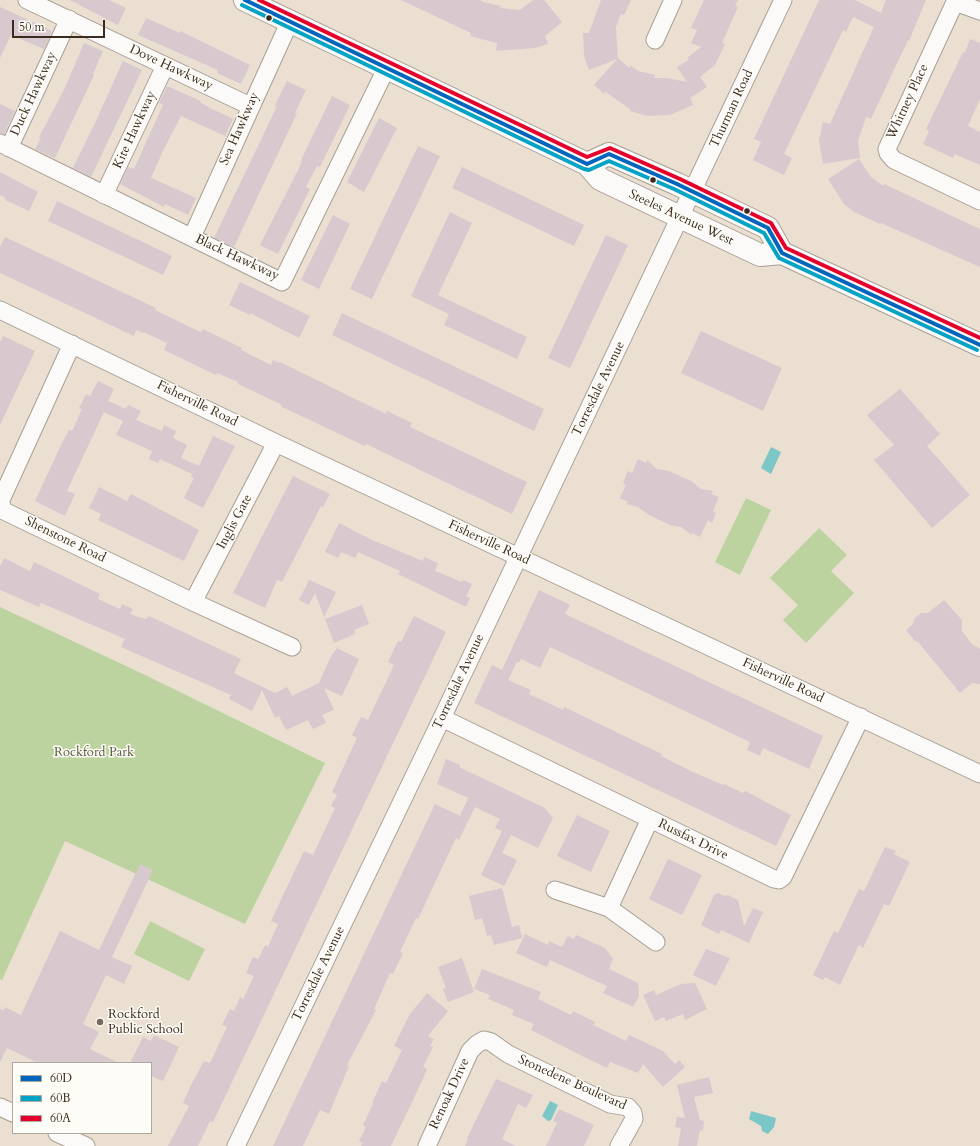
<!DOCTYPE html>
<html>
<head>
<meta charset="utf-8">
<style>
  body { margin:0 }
  #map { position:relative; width:980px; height:1146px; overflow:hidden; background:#eadfd0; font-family:Cardo,serif }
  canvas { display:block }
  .legend { position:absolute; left:12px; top:1062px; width:140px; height:72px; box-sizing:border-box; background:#fdfcf7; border:1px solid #afa8a0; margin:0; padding:5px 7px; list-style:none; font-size:12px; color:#3b2a1e }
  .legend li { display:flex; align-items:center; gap:8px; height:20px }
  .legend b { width:20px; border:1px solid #afa8a0 }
  .scale { position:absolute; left:12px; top:20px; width:93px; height:18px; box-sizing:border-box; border:2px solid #3b2a1e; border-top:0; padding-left:5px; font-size:12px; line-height:14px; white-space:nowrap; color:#3b2a1e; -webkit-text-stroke:3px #fdfcf7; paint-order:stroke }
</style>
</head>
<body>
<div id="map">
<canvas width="980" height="1146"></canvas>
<ul class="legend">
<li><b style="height:5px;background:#0065bd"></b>60D</li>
<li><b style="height:5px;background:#03a3c5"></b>60B</li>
<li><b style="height:5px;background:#e4002b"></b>60A</li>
</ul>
<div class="scale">50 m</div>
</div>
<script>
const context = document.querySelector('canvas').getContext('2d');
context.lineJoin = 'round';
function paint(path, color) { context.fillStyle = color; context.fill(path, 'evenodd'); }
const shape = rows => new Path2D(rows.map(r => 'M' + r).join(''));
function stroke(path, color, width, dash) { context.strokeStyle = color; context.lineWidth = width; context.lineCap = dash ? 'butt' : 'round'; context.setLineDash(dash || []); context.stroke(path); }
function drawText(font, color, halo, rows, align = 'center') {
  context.font = font + ' Cardo,serif'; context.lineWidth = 3; context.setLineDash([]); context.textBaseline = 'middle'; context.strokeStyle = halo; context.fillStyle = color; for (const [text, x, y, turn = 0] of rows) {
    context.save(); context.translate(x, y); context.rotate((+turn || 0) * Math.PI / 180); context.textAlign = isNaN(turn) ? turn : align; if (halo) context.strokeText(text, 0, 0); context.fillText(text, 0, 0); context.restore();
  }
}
paint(shape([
  [746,498,771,510,740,575,715,562],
  [819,528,847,555,831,571,854,593,806,643,783,620,798,605,770,578],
  [0,607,141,673,325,763,245,924,65,841,2,980,0,979],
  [150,921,205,949,189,981,134,954]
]), '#bcd3a0');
paint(shape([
  [771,447,781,452,771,474,761,468],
  [550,1101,558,1105,551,1120,548,1121,542,1116],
  [751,1111,776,1118,774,1127,768,1134,762,1131,761,1126,749,1119]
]), '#7bc6c6');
paint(shape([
  [70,0,109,0,126,8,118,25],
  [401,0,480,0,483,2,501,6,500,8,520,10,533,0,544,0,562,22,545,36,548,44,535,48,496,51,497,43,470,36,471,33],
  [601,0,631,0,624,15,621,14,616,27,618,58,629,68,631,66,638,71,655,75,654,78,667,78,687,82,677,67,689,60,687,58,701,47,691,43,697,30,691,28,704,0,738,0,735,6,738,7,722,43,725,44,715,65,700,77,707,87,690,98,693,105,670,115,647,116,630,111,630,109,606,92,604,94,594,85,617,59,589,70,584,56,583,33,589,33],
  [819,0,855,0,881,13,886,0,926,0,909,41,908,40,871,119,866,117,858,141,860,158,823,164,819,140,823,122,830,124,874,27,853,17,846,32,843,30,784,154,792,158,784,175,753,160,761,142,754,139],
  [0,7,52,31,44,49,11,35,0,58],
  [146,18,180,33,180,31,250,65,241,84,217,73,218,70,138,35],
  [970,39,980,43,980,99,968,126,980,132,980,165,955,154,953,158,923,144,929,131,926,129,963,52,965,53],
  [84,43,103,51,93,74,94,75,55,158,35,149,41,138,39,137,64,90],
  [123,61,142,70,91,177,73,168,95,123],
  [287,81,306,90,295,113,297,113,234,247,214,238,277,106,275,105],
  [167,86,201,101,200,102,210,108,233,119,225,136,181,116,163,151,151,178,196,198,188,215,165,204,164,207,120,184,128,167,134,169,163,105,159,103],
  [332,96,350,105,320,167,317,166,306,187,310,189,278,254,260,245,301,164,302,158],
  [0,104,15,111,4,134,0,133],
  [379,118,397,128,364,192,347,182],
  [418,146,440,156,372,299,350,289],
  [859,159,871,177,883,186,884,184,980,229,980,267,881,223,880,224,854,212,844,204,828,179],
  [462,167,584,225,574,246,452,188],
  [0,172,38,192,29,211,5,200,6,198,0,195],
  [57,201,172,256,163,275,48,221],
  [450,212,472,223,438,295,527,337,517,359,444,325,449,314,411,296],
  [333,215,350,224,319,289,301,280],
  [606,235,628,245,570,368,548,358],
  [5,237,156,308,155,310,194,329,201,332,203,329,242,348,241,350,271,365,273,360,279,363,280,362,386,414,387,411,412,423,410,427,527,482,512,514,366,444,365,446,282,407,282,405,238,384,238,382,217,373,216,375,164,350,167,343,144,332,144,333,136,330,134,336,0,273,0,247],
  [240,282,310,316,299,338,250,313,250,315,229,305],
  [342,313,544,409,534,431,332,335],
  [701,331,782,368,763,411,681,373],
  [3,336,35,351,0,425,0,342],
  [98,381,114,389,108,401,126,409,128,405,141,411,136,420,162,431,164,425,176,431,173,438,187,445,181,458,199,466,213,436,235,446,203,508,184,498,194,478,191,477,192,474,160,459,158,463,149,459,152,451,116,435,123,421,104,412,67,491,75,494,65,516,35,501,61,445,69,430,72,431,82,409,79,408,86,394,90,396],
  [900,389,940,434,927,446,970,495,932,528,874,460,894,445,867,415],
  [638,459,646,463,647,460,657,469,669,471,691,481,701,489,713,491,711,494,719,497,713,511,716,513,712,523,708,520,700,537,692,533,692,535,681,527,670,525,649,515,638,507,626,504,628,502,620,498,626,485,623,483,628,471,632,473],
  [293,476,330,494,323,507,321,506,282,582,277,580,265,608,233,593],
  [99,487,127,501,131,494,199,530,184,561,98,520,101,514,89,508],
  [339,523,370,539,423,561,424,557,438,563,435,571,462,582,463,580,472,584,466,596,470,598,466,607,398,574,400,571,358,552,355,558,341,552,338,558,325,552],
  [4,558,30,571,34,562,100,594,98,599,120,609,122,604,133,609,130,614,145,619,149,616,241,659,234,673,275,693,287,687,292,696,319,683,331,656,337,648,359,659,342,696,324,688,334,710,322,715,326,723,313,729,308,720,286,730,279,716,275,718,262,690,252,711,229,699,231,695,121,647,125,639,41,603,39,607,0,590,0,566],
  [309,580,336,592,324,617,315,593,309,605,299,600],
  [539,590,570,605,565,614,823,736,809,769,763,748,760,756,747,750,750,742,550,647,540,668,521,659,519,663,517,662,508,680,531,690,529,694,563,710,564,707,662,754,661,756,691,771,723,785,724,784,743,793,745,791,791,815,776,846,474,703,492,665,502,670],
  [944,600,962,620,962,631,972,644,980,649,980,684,972,683,960,693,918,642,915,641,906,630,913,624,914,619,921,613,928,613],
  [362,605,369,624,354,630,355,634,334,643,325,619],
  [414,616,446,632,213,1122,210,1121,198,1146,168,1146,189,1106,183,1103,191,1085,204,1061,210,1063,227,1027,222,1025,230,1009,234,1011,240,997,243,999,254,976,246,973,253,957,258,959,265,945,268,947,278,924,271,921,304,851,313,855,335,808,331,806,337,795,332,792,357,738,352,735,361,717,368,720,394,665,388,662,398,641,401,642],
  [446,759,460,765,459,767,545,808,553,818,538,848,511,835,502,853,517,860,504,886,481,875,502,831,495,828,500,819,475,807,459,840,456,838,418,919,416,918,400,952,403,953,393,974,390,973,374,1009,376,1010,347,1065,349,1066,329,1114,320,1110,303,1146,273,1146,435,804,460,816,468,798,437,784],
  [577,815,610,831,591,872,557,856],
  [885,847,896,851,894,854,910,862,889,906,884,904,863,948,859,945,840,985,825,977,823,980,813,975,834,931,838,933,859,889,864,891],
  [668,859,702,875,682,915,649,899],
  [140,864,153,870,112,957,132,966,124,984,106,975,83,1024,99,1032,90,1049,119,1063,38,1063,7,1048,0,1062,0,1009,4,1010,5,1007,21,1015,60,931,99,950],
  [502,888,512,927,519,925,522,938,494,945,491,935,487,936,482,918,475,920,469,896],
  [718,893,725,896,728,895,738,900,744,926,753,908,763,912,749,943,721,930,719,934,701,925,714,895],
  [525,934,548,945,549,941,562,947,568,936,574,939,576,935,605,948,613,959,609,969,638,983,639,996,633,1007,603,993,607,986,550,960,547,967,516,953],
  [706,949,730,958,716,986,693,975],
  [462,958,474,992,448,1002,443,989,446,988,438,967],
  [482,969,541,992,538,999,571,1015,573,1011,595,1022,593,1025,626,1041,629,1035,663,1051,675,1064,679,1060,685,1067,663,1087,643,1064,638,1073,610,1062,607,1068,584,1057,531,1030,534,1024,512,1015,514,1010,488,999,490,995,474,989],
  [695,983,707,1009,685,1020,683,1014,666,1021,664,1017,655,1021,643,995,654,990,656,995,681,984],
  [427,993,448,1011,428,1036,434,1039,430,1046,433,1047,423,1067,427,1069,422,1081,391,1146,361,1146,363,1143,359,1141,366,1127,363,1125,373,1104,372,1103,382,1081,386,1083,402,1050,394,1046,410,1014],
  [154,1035,179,1047,163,1081,151,1076,151,1063,130,1063,143,1037,151,1041],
  [709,1077,713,1093,694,1097,700,1120,704,1121,703,1131,700,1130,697,1146,678,1146,681,1128,675,1127,677,1117,685,1118,677,1085],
  [496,1079,533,1095,526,1108,518,1104,502,1139,516,1146,465,1146,468,1139,467,1138],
  [559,1109,594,1125,584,1146,546,1146,557,1123,553,1121]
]), '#d8c9cf');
const minor = shape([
  [27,0,250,106],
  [956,0,887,149,888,153,894,160,980,201],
  [955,2,980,11],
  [655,40,673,0],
  [0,143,282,282,387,67],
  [9,148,69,19],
  [104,195,165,66],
  [192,237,290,21],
  [0,310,276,443,980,774],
  [72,344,0,502,4,511,193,602,292,647],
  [193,602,276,443],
  [442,718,774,879,779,880,783,877,861,717],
  [555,890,609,908,656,942],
  [609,908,650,819],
  [0,1107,13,1113],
  [57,1133,86,1146],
  [236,1146,442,718,783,0],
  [427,1146,470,1051,477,1044,484,1040,491,1042,508,1054,610,1104,628,1107,633,1113,634,1119,619,1146]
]);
const major = shape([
  [245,0,587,164,600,179,760,255,782,253,980,345],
  [587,164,609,154,677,184,768,228,782,253]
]);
stroke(minor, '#a79f95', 19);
stroke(major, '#a79f95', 24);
stroke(minor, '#fcfaf8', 17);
stroke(major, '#fcfaf8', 22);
stroke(shape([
  [245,0,587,164,609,154,677,184,768,228,782,253,980,345]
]), '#0065bd', 4);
stroke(shape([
  [242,5,584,169,589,170,609,161,674,189,764,233,779,258,977,350]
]), '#03a3c5', 4);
stroke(shape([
  [259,0,587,157,610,148,680,179,771,223,786,248,980,338]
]), '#e4002b', 4);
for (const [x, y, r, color] of [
  [269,18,3.5,"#3b2a1e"],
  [653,180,3.5,"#3b2a1e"],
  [747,211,3.5,"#3b2a1e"],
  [100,1022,4,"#78695c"]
]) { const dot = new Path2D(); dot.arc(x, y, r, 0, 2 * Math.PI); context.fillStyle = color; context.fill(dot); stroke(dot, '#fdfcf7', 1.5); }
drawText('13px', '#3b2a1e', '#fdfcf7', [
  ["Dove Hawkway",171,68,25],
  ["Duck Hawkway",34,94,-65],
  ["Whitney Place",908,102,-65],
  ["Thurman Road",732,109,-65],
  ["Sea Hawkway",240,129,-66],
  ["Kite Hawkway",135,130,-65],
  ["Steeles Avenue West",681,218,25],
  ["Black Hawkway",237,258,25],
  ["Torresdale Avenue",599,389,-64],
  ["Fisherville Road",197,404,26],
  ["Inglis Gate",235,522,-62],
  ["Shenstone Road",65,540,26],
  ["Fisherville Road",489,543,25],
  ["Fisherville Road",783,681,25],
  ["Torresdale Avenue",459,682,-65],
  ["Russfax Drive",693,840,26],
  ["Torresdale Avenue",319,974,-64],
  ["Stonedene Boulevard",572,1083,24],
  ["Renoak Drive",450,1094,-65]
]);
drawText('13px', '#565a39', '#fdfcf7', [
  ["Rockford Park",94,753]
]);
drawText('13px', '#3b2a1e', '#fdfcf7', [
  ["Rockford",108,1015],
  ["Public School",108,1030]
], 'left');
</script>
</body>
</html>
